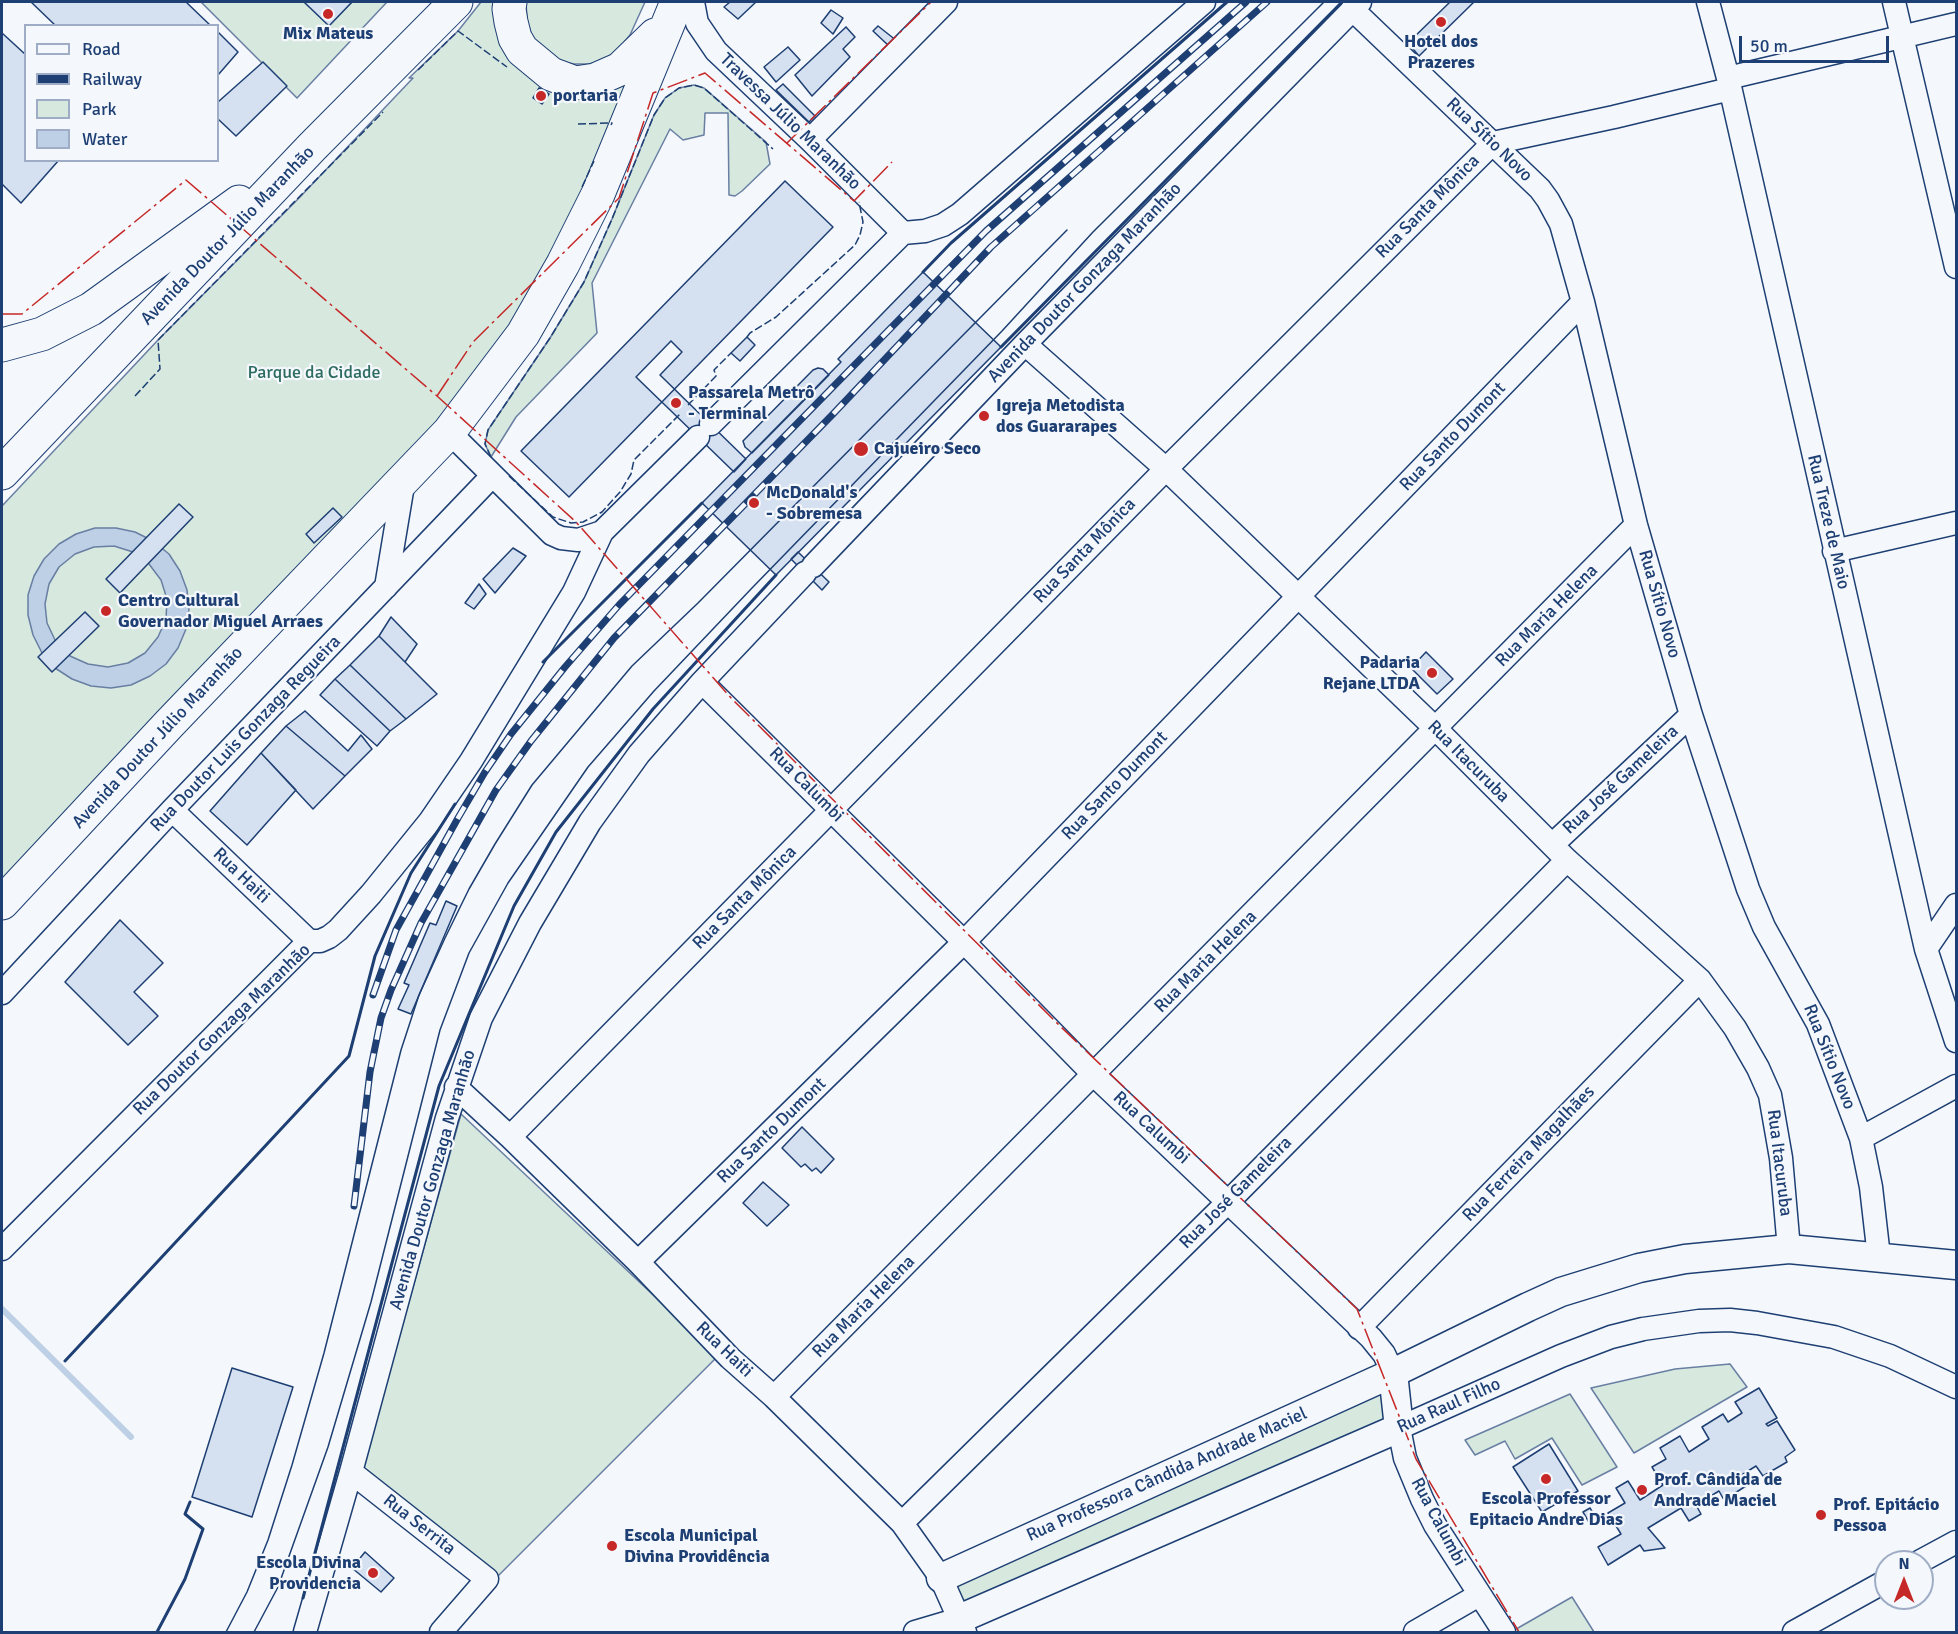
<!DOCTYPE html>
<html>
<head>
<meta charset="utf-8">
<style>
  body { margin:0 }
  #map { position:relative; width:1958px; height:1634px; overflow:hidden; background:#f4f7fb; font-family:Signika,sans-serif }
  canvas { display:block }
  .frame { position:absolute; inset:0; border:3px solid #1d3f73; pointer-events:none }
  .legend { position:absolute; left:24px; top:24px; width:195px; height:138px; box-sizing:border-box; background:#f4f7fb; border:2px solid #9eadc5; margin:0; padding:8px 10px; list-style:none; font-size:18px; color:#1d3f73 }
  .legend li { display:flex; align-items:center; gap:12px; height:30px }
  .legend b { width:30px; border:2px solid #9eadc5 }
  .north { position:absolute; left:1874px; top:1550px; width:60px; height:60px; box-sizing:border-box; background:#f4f7fb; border:2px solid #9eadc5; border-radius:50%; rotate:0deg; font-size:16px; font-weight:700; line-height:24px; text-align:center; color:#1d3f73 }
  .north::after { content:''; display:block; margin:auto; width:21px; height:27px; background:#c62828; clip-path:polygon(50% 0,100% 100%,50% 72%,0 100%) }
  .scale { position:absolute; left:1739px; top:36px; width:150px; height:27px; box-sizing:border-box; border:3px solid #1d3f73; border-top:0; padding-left:8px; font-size:18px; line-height:21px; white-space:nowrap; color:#1d3f73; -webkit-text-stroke:4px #f4f7fb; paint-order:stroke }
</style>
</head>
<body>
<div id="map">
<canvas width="1958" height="1634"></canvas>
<div class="frame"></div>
<ul class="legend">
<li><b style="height:8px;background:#f4f7fb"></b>Road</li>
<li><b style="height:8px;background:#1d3f73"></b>Railway</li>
<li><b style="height:16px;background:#d7e8df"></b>Park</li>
<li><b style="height:16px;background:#bed0e5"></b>Water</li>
</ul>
<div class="north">N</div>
<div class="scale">50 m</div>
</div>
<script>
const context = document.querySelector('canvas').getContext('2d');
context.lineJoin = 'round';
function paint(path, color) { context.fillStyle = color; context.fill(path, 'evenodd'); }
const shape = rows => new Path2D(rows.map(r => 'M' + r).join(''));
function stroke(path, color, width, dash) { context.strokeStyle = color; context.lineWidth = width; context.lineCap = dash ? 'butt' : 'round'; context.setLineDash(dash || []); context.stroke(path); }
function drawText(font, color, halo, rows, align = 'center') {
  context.font = font + ' Signika,sans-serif'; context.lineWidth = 4.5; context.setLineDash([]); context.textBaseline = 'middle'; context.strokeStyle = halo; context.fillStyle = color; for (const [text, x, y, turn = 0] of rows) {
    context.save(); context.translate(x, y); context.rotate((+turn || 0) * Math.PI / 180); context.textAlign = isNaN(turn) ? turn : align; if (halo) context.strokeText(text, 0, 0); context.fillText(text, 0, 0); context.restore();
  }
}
const green = shape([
  [201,2,304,2,329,25,352,2,387,2,297,98,201,2],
  [481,2,497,2,498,15,603,93,633,82,561,237,496,360,2,889,2,506,158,340,301,196,413,78,409,78,458,31,481,2],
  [526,2,645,2,630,35,614,54,602,61,589,64,574,64,559,61,538,46,531,33,527,20,526,2],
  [694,85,704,88,766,142,770,164,742,191,735,196,729,195,728,113,705,113,704,135,683,140,670,129,592,283,597,333,516,417,491,457,485,444,488,430,550,338,584,282,612,219,654,115,665,98,679,88,694,85],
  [461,1114,718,1356,494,1580,361,1474,461,1114],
  [1730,1364,1747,1387,1634,1453,1591,1388,1675,1369,1730,1364],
  [1370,1385,1394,1401,1391,1432,959,1619,941,1578,1370,1385],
  [1570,1394,1617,1467,1582,1485,1552,1438,1515,1459,1505,1441,1475,1455,1465,1440,1570,1394],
  [1572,1597,1594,1632,1511,1632,1572,1597]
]);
paint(green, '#d7e8df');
stroke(green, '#687fa3', 1.5);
const water = shape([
  [95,528,116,528,135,532,153,541,169,554,180,571,187,590,189,609,186,629,178,648,166,664,150,676,131,685,111,688,91,686,72,679,55,668,42,653,33,635,28,615,28,595,34,576,44,559,59,544,76,534,95,528],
  [114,546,133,552,149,564,161,580,167,599,166,619,158,637,145,653,128,663,108,667,88,664,70,656,56,642,47,623,45,604,49,584,59,567,75,554,94,547,114,546]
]);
paint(water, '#bed0e5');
stroke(water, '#687fa3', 1.5);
stroke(shape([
  [2,1309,131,1437]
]), '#bed0e5', 6);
const building = shape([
  [31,2,186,2,211,26,56,26,31,2],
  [304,2,352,2,329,26,304,2],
  [730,2,756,2,738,19,724,7,730,2],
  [1450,2,1474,2,1419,56,1408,43,1450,2],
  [831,10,843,18,833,34,821,23,831,10],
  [878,26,897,41,890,47,873,31,878,26],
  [846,27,855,37,843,49,850,57,812,96,795,75,846,27],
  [218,32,238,52,218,75,218,32],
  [2,33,26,55,26,160,59,160,21,203,2,184,2,33],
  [788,47,800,60,776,82,764,67,788,47],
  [263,62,287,86,236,136,218,119,218,102,263,62],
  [783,84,815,116,809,122,776,90,783,84],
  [539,88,549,94,542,104,533,98,539,88],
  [785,181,833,227,569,497,521,451,785,181],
  [923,272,1001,347,776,575,702,503,841,362,838,359,923,272],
  [747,337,755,345,740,361,731,353,747,337],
  [671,341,682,352,660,375,746,459,734,472,636,377,671,341],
  [818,368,823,369,829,375,752,453,745,447,743,441,813,370,818,368],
  [179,504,193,517,120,593,106,579,179,504],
  [333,508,342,517,314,543,306,534,333,508],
  [513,548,526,556,495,593,483,579,513,548],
  [798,552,829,582,822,590,791,559,798,552],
  [479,584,486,594,474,609,465,603,479,584],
  [85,612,99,626,52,672,38,657,85,612],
  [391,617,417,644,405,662,379,636,391,617],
  [379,636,437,694,406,719,350,665,379,636],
  [1426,652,1453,679,1437,694,1411,668,1426,652],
  [350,665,406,719,390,731,335,679,350,665],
  [335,679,390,731,377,746,320,695,335,679],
  [305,711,348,751,361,735,372,749,345,776,286,726,305,711],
  [286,726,345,776,313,809,261,753,286,726],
  [261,753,296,790,247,845,210,811,261,753],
  [446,901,457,906,411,1014,398,1009,409,985,404,983,430,923,436,925,446,901],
  [120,920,163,963,134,992,158,1016,128,1045,65,982,120,920],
  [802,1127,834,1159,821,1173,816,1168,812,1171,805,1164,801,1167,782,1148,802,1127],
  [763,1182,789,1205,767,1226,743,1203,763,1182],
  [232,1368,293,1387,252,1517,192,1497,232,1368],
  [1759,1388,1777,1418,1766,1424,1768,1426,1777,1421,1795,1450,1785,1457,1787,1462,1763,1476,1756,1466,1740,1476,1746,1486,1724,1500,1719,1491,1696,1505,1701,1514,1689,1521,1681,1508,1648,1528,1665,1548,1644,1551,1640,1545,1608,1565,1598,1547,1621,1534,1608,1513,1625,1503,1616,1488,1628,1481,1640,1500,1663,1485,1652,1467,1666,1459,1660,1448,1680,1436,1689,1452,1709,1439,1702,1427,1723,1414,1728,1422,1742,1413,1735,1402,1759,1388],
  [1549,1444,1578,1491,1542,1512,1513,1467,1549,1444],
  [1590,1508,1597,1520,1602,1517,1590,1524,1583,1512,1590,1508],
  [365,1552,394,1578,381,1592,352,1568,365,1552]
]);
paint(building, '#d5e0f0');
stroke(building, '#1d3f73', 1.5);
const minor = shape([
  [693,2,697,23,716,51,810,140,903,233],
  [1708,2,1728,78,1926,949,1956,1041],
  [1894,2,1956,267],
  [1352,9,1540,189,1548,200,1561,224,1583,302,1636,525,1691,715,1748,889,1764,927,1818,1024,1861,1138,1871,1187,1879,1257],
  [1728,78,1956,24],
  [810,140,946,2],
  [1025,344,1166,469,1435,728,1567,860,1700,980,1735,1028,1758,1068,1770,1095,1781,1158,1789,1249],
  [711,424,903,233,925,231,943,225,960,214,1204,2],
  [449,432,552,534,561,538,578,540,602,532,698,437],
  [1834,551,1956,523],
  [813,566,1025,344,1360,2],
  [386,587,404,479],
  [702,682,964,942,1094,1075,1371,1338,1384,1354,1393,1373],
  [172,810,309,941],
  [1552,845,1691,715],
  [1926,949,1956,905],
  [2,993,172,810,492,476],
  [456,1087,510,1137,638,1262,730,1358,774,1397,902,1523,941,1578,965,1632],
  [510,1137,1166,469,1493,143,1614,117,1730,89],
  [1861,1138,1956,1086],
  [2,1249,309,941,320,941,329,937,338,930,371,894,430,821,471,761,574,592,602,532],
  [638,1262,964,942,1583,302],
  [1359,1328,1700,980],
  [774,1397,1636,525],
  [351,1472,487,1579,441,1632],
  [902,1523,1229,1201,1567,860],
  [1919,1562,1956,1542],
  [305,1632,351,1472,447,1118,481,1018,530,923,590,822,639,754,702,682,805,573],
  [915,1632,959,1619],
  [1415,1632,1479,1595],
  [1504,1632,1435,1525,1422,1499,1405,1458,1399,1428,1561,1356,1611,1337,1643,1329,1699,1321,1730,1320,1757,1323,1834,1337,1890,1356,1956,1387],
  [1794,1632,1886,1581]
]);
const major = shape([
  [941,1578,1393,1373,1528,1307,1561,1292,1639,1268,1685,1259,1789,1249,1956,1265],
  [959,1619,1399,1428,1393,1373]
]);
const highway = shape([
  [510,2,509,9,511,22,515,38,522,50,551,74,575,83,595,80,620,69,655,35],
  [2,345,42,334,91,309,239,202],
  [2,473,312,147,456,2],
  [2,903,170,723,449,432,523,334,563,264,598,194,677,2]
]);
stroke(minor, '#1d3f73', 25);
stroke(major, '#1d3f73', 31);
stroke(highway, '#1d3f73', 35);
stroke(minor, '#f4f7fb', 22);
stroke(major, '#f4f7fb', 28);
stroke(highway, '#f4f7fb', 33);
stroke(shape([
  [226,1632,247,1592,268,1540,292,1465,324,1353,401,1050,419,995,445,938,469,889,495,844,532,785,632,666,698,603,1067,230],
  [254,1632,278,1587,328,1447,371,1302,440,1030,469,953,508,883,588,767,654,691,752,588,1002,331,1093,232,1324,2]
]), '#1d3f73', 1.5);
const rail = shape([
  [373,995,396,930,458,818,485,772,511,734,565,667,619,605,986,231,1246,2],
  [354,1206,370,1072,381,1018,391,990,421,923,496,790,531,741,614,638,834,413,991,247,1267,2]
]);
stroke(rail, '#1d3f73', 7);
stroke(rail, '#f4f7fb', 4.5, [14]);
stroke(shape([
  [418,70,458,31,507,67],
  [578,124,612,123,611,125],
  [582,187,594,161],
  [747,337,750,333,776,317,855,245,860,235,863,222,859,202],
  [135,396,160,369,158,340,383,112],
  [688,405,716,376,714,370,731,353],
  [491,457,485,444,488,430,550,338,584,282,612,219,654,115,665,98,679,88,694,85,704,88,773,149],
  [509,476,553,517,571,523,583,522,602,512,620,492,631,474,634,460,680,414]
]), '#1d3f73', 1.5, [8, 3]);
stroke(shape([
  [923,272,951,243,1227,2],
  [1001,347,1342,2],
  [543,662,702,503],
  [65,1361,349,1056,375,956,411,873,455,804],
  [303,1598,439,1086,514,906,556,832,653,709,776,575],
  [157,1632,185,1579,203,1529,185,1514,190,1502]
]), '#1d3f73', 3);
stroke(shape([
  [787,143,931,2],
  [2,314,22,314,186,180,437,396,576,522,732,699,1061,1027,1357,1309,1416,1459,1519,1632],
  [437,396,473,342,619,198,653,93,705,73,854,201,892,162]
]), '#c62828', 1.5, [21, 4.5, 3, 4.5]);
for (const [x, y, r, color] of [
  [328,14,6,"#c62828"],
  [1441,22,6,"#c62828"],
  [541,96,6,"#c62828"],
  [676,403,6,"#c62828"],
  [984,416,6,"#c62828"],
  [861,449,8,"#c62828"],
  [754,503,6,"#c62828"],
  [106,611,6,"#c62828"],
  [1432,673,6,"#c62828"],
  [1546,1479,6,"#c62828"],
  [1642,1490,6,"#c62828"],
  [1821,1515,6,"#c62828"],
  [612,1546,6,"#c62828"],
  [373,1573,6,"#c62828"]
]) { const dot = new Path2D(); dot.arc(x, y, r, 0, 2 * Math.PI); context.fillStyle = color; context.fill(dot); stroke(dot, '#f4f7fb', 2); }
drawText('bold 18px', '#1d3f73', '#f4f7fb', [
  ["Mix Mateus",328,34,"center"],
  ["Hotel dos",1441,42,"center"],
  ["Prazeres",1441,63,"center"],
  ["portaria",553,96],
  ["Passarela Metrô",688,393],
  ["- Terminal",688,414],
  ["Igreja Metodista",996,406],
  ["dos Guararapes",996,427],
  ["Cajueiro Seco",874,449],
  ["McDonald's",766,493],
  ["- Sobremesa",766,514],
  ["Centro Cultural",118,601],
  ["Governador Miguel Arraes",118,622],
  ["Padaria",1420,663,"right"],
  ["Rejane LTDA",1420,684,"right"],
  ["Prof. Cândida de",1654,1480],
  ["Andrade Maciel",1654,1501],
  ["Escola Professor",1546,1499,"center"],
  ["Epitacio Andre Dias",1546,1520,"center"],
  ["Prof. Epitácio",1833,1505],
  ["Pessoa",1833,1526],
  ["Escola Municipal",624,1536],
  ["Divina Providência",624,1557],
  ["Escola Divina",361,1563,"right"],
  ["Providencia",361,1584,"right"]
], 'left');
drawText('18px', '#1d3f73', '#f4f7fb', [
  ["Travessa Júlio Maranhão",790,122,44],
  ["Rua Sítio Novo",1489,140,44],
  ["Rua Santa Mônica",1428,207,-45],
  ["Avenida Doutor Júlio Maranhão",228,236,-46],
  ["Avenida Doutor Gonzaga Maranhão",1085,283,-46],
  ["Rua Santo Dumont",1453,437,-46],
  ["Rua Treze de Maio",1828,522,77],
  ["Rua Santa Mônica",1085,551,-46],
  ["Rua Sítio Novo",1659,604,74],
  ["Rua Maria Helena",1547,616,-45],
  ["Rua Doutor Luis Gonzaga Regueira",246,734,-46],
  ["Avenida Doutor Júlio Maranhão",158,738,-47],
  ["Rua Itacuruba",1468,762,45],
  ["Rua José Gameleira",1621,780,-43],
  ["Rua Calumbi",806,785,45],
  ["Rua Santo Dumont",1115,786,-46],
  ["Rua Haiti",241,876,44],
  ["Rua Santa Mônica",745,898,-45],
  ["Rua Maria Helena",1206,962,-45],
  ["Rua Doutor Gonzaga Maranhão",222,1030,-44],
  ["Rua Sítio Novo",1829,1057,68],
  ["Rua Calumbi",1151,1128,43],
  ["Rua Santo Dumont",772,1131,-44],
  ["Rua Ferreira Magalhães",1529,1154,-46],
  ["Rua Itacuruba",1779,1163,83],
  ["Avenida Doutor Gonzaga Maranhão",433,1180,-74],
  ["Rua José Gameleira",1236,1193,-45],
  ["Rua Maria Helena",864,1307,-45],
  ["Rua Haiti",724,1350,44],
  ["Rua Raul Filho",1449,1406,-24],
  ["Rua Professora Cândida Andrade Maciel",1167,1475,-24],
  ["Rua Calumbi",1438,1522,62],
  ["Rua Serrita",419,1525,38]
]);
drawText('18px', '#2c6c60', '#f4f7fb', [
  ["Parque da Cidade",314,373]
]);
</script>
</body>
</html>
